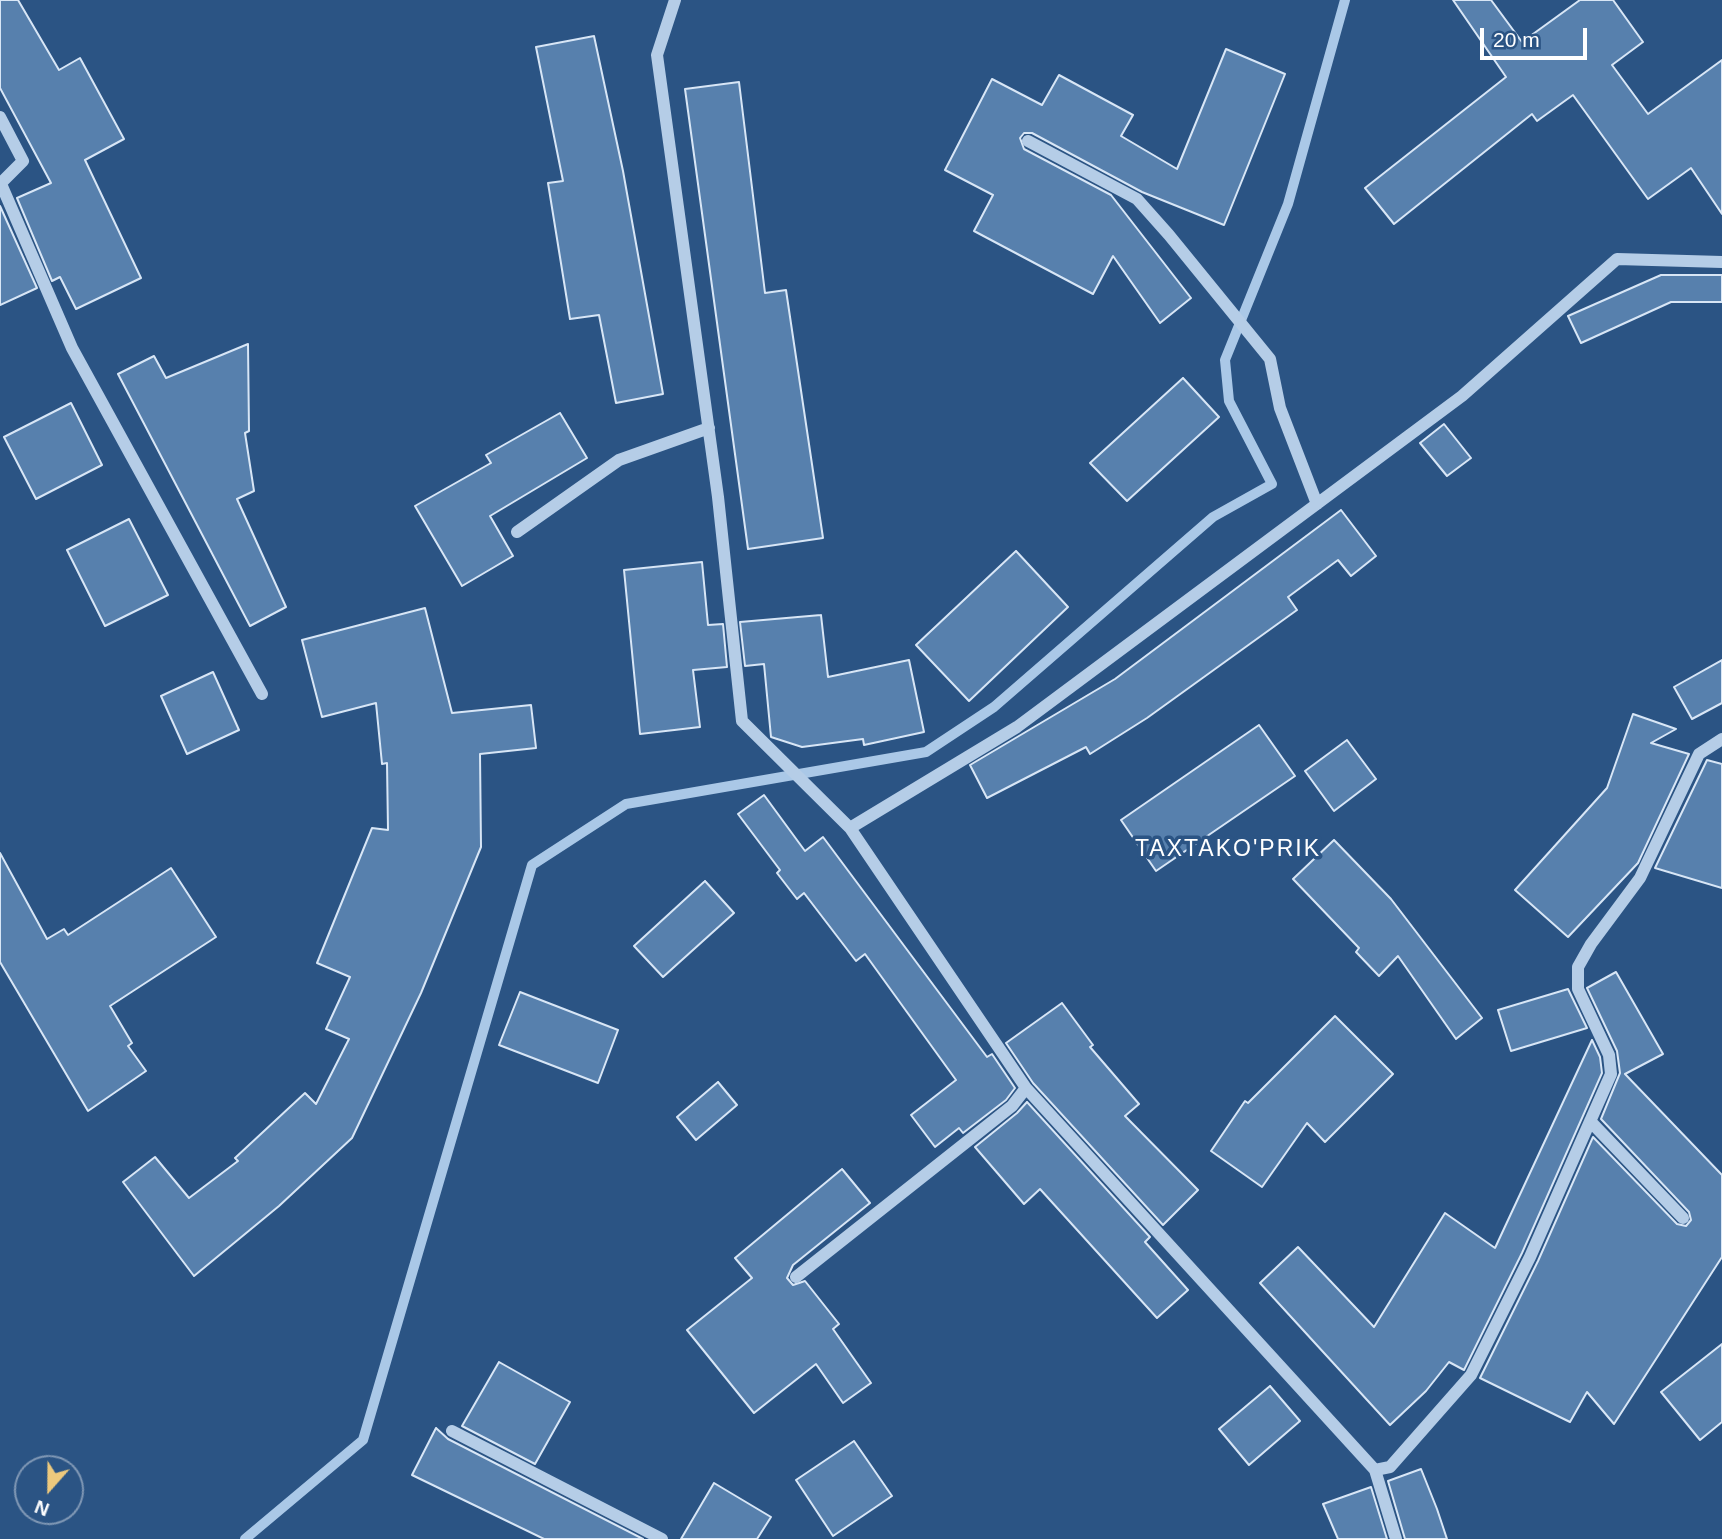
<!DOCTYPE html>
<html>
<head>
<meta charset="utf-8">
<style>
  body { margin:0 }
  #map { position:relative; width:1722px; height:1539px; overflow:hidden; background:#2b5484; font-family:Helvetica,sans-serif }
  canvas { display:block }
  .north { position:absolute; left:14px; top:1455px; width:70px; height:70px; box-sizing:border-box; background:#2b5484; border:2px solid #8098b5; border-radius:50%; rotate:201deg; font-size:19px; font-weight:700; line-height:28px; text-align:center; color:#fff }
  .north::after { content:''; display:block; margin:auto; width:24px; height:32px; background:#edc97d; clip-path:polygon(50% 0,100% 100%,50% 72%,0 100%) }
  .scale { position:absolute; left:1480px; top:28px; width:107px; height:32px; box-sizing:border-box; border:4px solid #fff; border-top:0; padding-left:9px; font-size:21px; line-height:24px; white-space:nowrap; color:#fff; -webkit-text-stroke:5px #2b5484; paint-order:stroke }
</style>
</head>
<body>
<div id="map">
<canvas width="1722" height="1539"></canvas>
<div class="north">N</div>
<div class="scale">20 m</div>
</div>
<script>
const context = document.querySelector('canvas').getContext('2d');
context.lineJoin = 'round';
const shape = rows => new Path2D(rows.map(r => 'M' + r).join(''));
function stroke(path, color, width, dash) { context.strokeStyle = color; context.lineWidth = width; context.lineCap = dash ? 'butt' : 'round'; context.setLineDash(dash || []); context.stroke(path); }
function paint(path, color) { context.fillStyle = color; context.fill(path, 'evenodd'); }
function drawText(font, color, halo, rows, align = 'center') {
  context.font = font + ' Helvetica,sans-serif'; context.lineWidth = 7; context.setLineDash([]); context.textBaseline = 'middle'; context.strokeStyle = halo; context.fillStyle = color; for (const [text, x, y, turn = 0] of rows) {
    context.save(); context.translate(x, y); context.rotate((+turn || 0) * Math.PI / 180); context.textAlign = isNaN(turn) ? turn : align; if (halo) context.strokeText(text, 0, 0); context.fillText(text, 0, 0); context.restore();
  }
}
stroke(shape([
  [245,1539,363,1440,532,865,626,804,926,752,994,707,1213,517,1272,484,1229,401,1225,360,1288,204,1345,0]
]), '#aac8e7', 10);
const building = shape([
  [0,0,18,0,59,70,80,58,124,139,85,160,141,278,76,309,60,277,52,281,17,198,51,183,0,88,0,0],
  [1453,0,1491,0,1522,42,1580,0,1613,0,1643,42,1612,65,1648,114,1722,60,1722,214,1691,168,1648,199,1573,95,1537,121,1532,114,1394,224,1365,188,1506,77,1453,0],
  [594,36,623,171,663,394,616,403,599,315,570,319,548,183,563,181,536,47,594,36],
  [1226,49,1285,74,1224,225,1142,192,1032,133,1024,133,1020,138,1024,149,1111,195,1191,298,1160,323,1113,256,1093,294,974,231,993,195,945,170,992,79,1042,105,1059,75,1133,115,1121,136,1177,169,1226,49],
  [739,82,765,293,786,290,823,538,748,549,685,89,739,82],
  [0,206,37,288,0,305,0,206],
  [1661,275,1722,275,1722,302,1671,302,1581,343,1568,316,1661,275],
  [248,344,249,431,245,433,254,491,237,499,286,607,250,626,118,374,154,356,166,378,248,344],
  [1183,378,1219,417,1127,501,1090,463,1183,378],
  [71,403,102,465,36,499,4,437,71,403],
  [560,413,587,458,490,516,513,556,462,586,415,506,491,463,486,455,560,413],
  [1444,424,1471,458,1447,476,1420,443,1444,424],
  [1341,510,1376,556,1351,576,1338,560,1288,597,1297,610,1147,718,1090,754,1086,747,987,798,970,765,1115,679,1341,510],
  [129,519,168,595,105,626,67,550,129,519],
  [1016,551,1068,607,969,701,916,645,1016,551],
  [702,562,708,625,723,624,727,667,693,670,700,727,640,734,624,570,702,562],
  [425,608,452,713,531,705,536,748,480,754,481,847,421,993,352,1138,279,1206,194,1276,123,1182,155,1157,189,1198,238,1161,235,1158,305,1093,316,1104,349,1039,326,1029,350,977,317,963,372,828,388,830,387,763,382,764,376,703,322,717,302,640,425,608],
  [821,615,828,677,909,660,924,732,864,745,863,739,802,747,771,737,764,664,745,666,740,622,821,615],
  [1722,660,1722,703,1692,719,1674,687,1722,660],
  [213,672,239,730,187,754,161,696,213,672],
  [1633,714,1676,729,1651,743,1689,754,1638,863,1568,937,1515,890,1607,788,1633,714],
  [1259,725,1295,776,1156,871,1121,820,1259,725],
  [1347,740,1376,779,1334,811,1305,771,1347,740],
  [1707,760,1722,764,1722,888,1655,868,1707,760],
  [764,795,805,851,823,837,987,1057,992,1054,1015,1088,1006,1100,963,1133,959,1128,935,1147,911,1115,956,1080,865,954,856,961,804,893,797,899,777,873,780,870,738,814,764,795],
  [1334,840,1391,899,1482,1018,1456,1039,1398,956,1379,976,1356,952,1359,948,1293,879,1334,840],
  [0,853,47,939,64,929,68,935,171,868,216,937,110,1006,132,1043,128,1046,146,1071,88,1111,0,962,0,853],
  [705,881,734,913,663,977,634,946,705,881],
  [1616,972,1663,1054,1625,1074,1722,1175,1722,1257,1614,1424,1587,1392,1570,1422,1480,1378,1538,1261,1593,1137,1677,1224,1686,1226,1691,1220,1689,1212,1601,1119,1620,1073,1617,1051,1587,988,1616,972],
  [1568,989,1587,1028,1511,1051,1498,1010,1568,989],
  [520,992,618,1030,598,1083,499,1045,520,992],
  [1062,1003,1093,1045,1090,1047,1139,1104,1125,1116,1198,1190,1163,1225,1033,1083,1006,1043,1062,1003],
  [1335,1016,1393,1074,1325,1142,1307,1123,1262,1187,1211,1151,1245,1101,1248,1103,1335,1016],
  [1592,1040,1600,1057,1602,1073,1522,1253,1464,1370,1449,1362,1426,1391,1390,1425,1260,1283,1298,1247,1374,1327,1445,1213,1495,1248,1592,1040],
  [718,1082,737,1105,696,1140,677,1117,718,1082],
  [1027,1102,1150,1237,1145,1242,1188,1290,1157,1318,1040,1189,1024,1204,975,1147,1017,1113,1027,1102],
  [842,1169,870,1203,793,1265,787,1278,793,1285,805,1281,839,1324,833,1329,871,1383,843,1403,816,1364,754,1413,687,1330,752,1278,735,1258,842,1169],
  [1722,1344,1722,1422,1700,1440,1661,1392,1722,1344],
  [499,1362,570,1402,535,1464,462,1426,499,1362],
  [1270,1386,1300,1421,1249,1465,1219,1429,1270,1386],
  [436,1428,448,1439,643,1539,544,1539,412,1475,436,1428],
  [854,1441,892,1496,833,1536,796,1480,854,1441],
  [1421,1469,1437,1509,1447,1539,1405,1539,1388,1481,1421,1469],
  [714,1483,771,1517,757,1539,681,1539,714,1483],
  [1371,1487,1387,1539,1338,1539,1323,1504,1371,1487]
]);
paint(building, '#5780ad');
stroke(building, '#d8e6f6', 2);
stroke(shape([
  [675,0,657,55,718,497,742,721,850,828,1026,1088,1375,1470,1396,1539],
  [0,117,23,161,0,184],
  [1028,141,1137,199,1169,235,1270,359,1280,408,1317,504],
  [1,184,72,348,262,694],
  [517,532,619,460,709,428],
  [850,828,1017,727,1462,396,1617,259,1722,262],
  [1590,1121,1683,1218],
  [796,1277,1012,1106,1026,1088],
  [452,1431,662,1539],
  [1375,1470,1390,1467,1471,1375,1530,1257,1611,1074,1609,1055,1578,989,1578,967,1591,944,1640,878,1699,754,1722,739]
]), '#b5cde7', 12);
context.letterSpacing = '2px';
drawText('23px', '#fff', '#2b5484', [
  ["TAXTAKO'PRIK",1228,850]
]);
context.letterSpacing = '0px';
</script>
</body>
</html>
